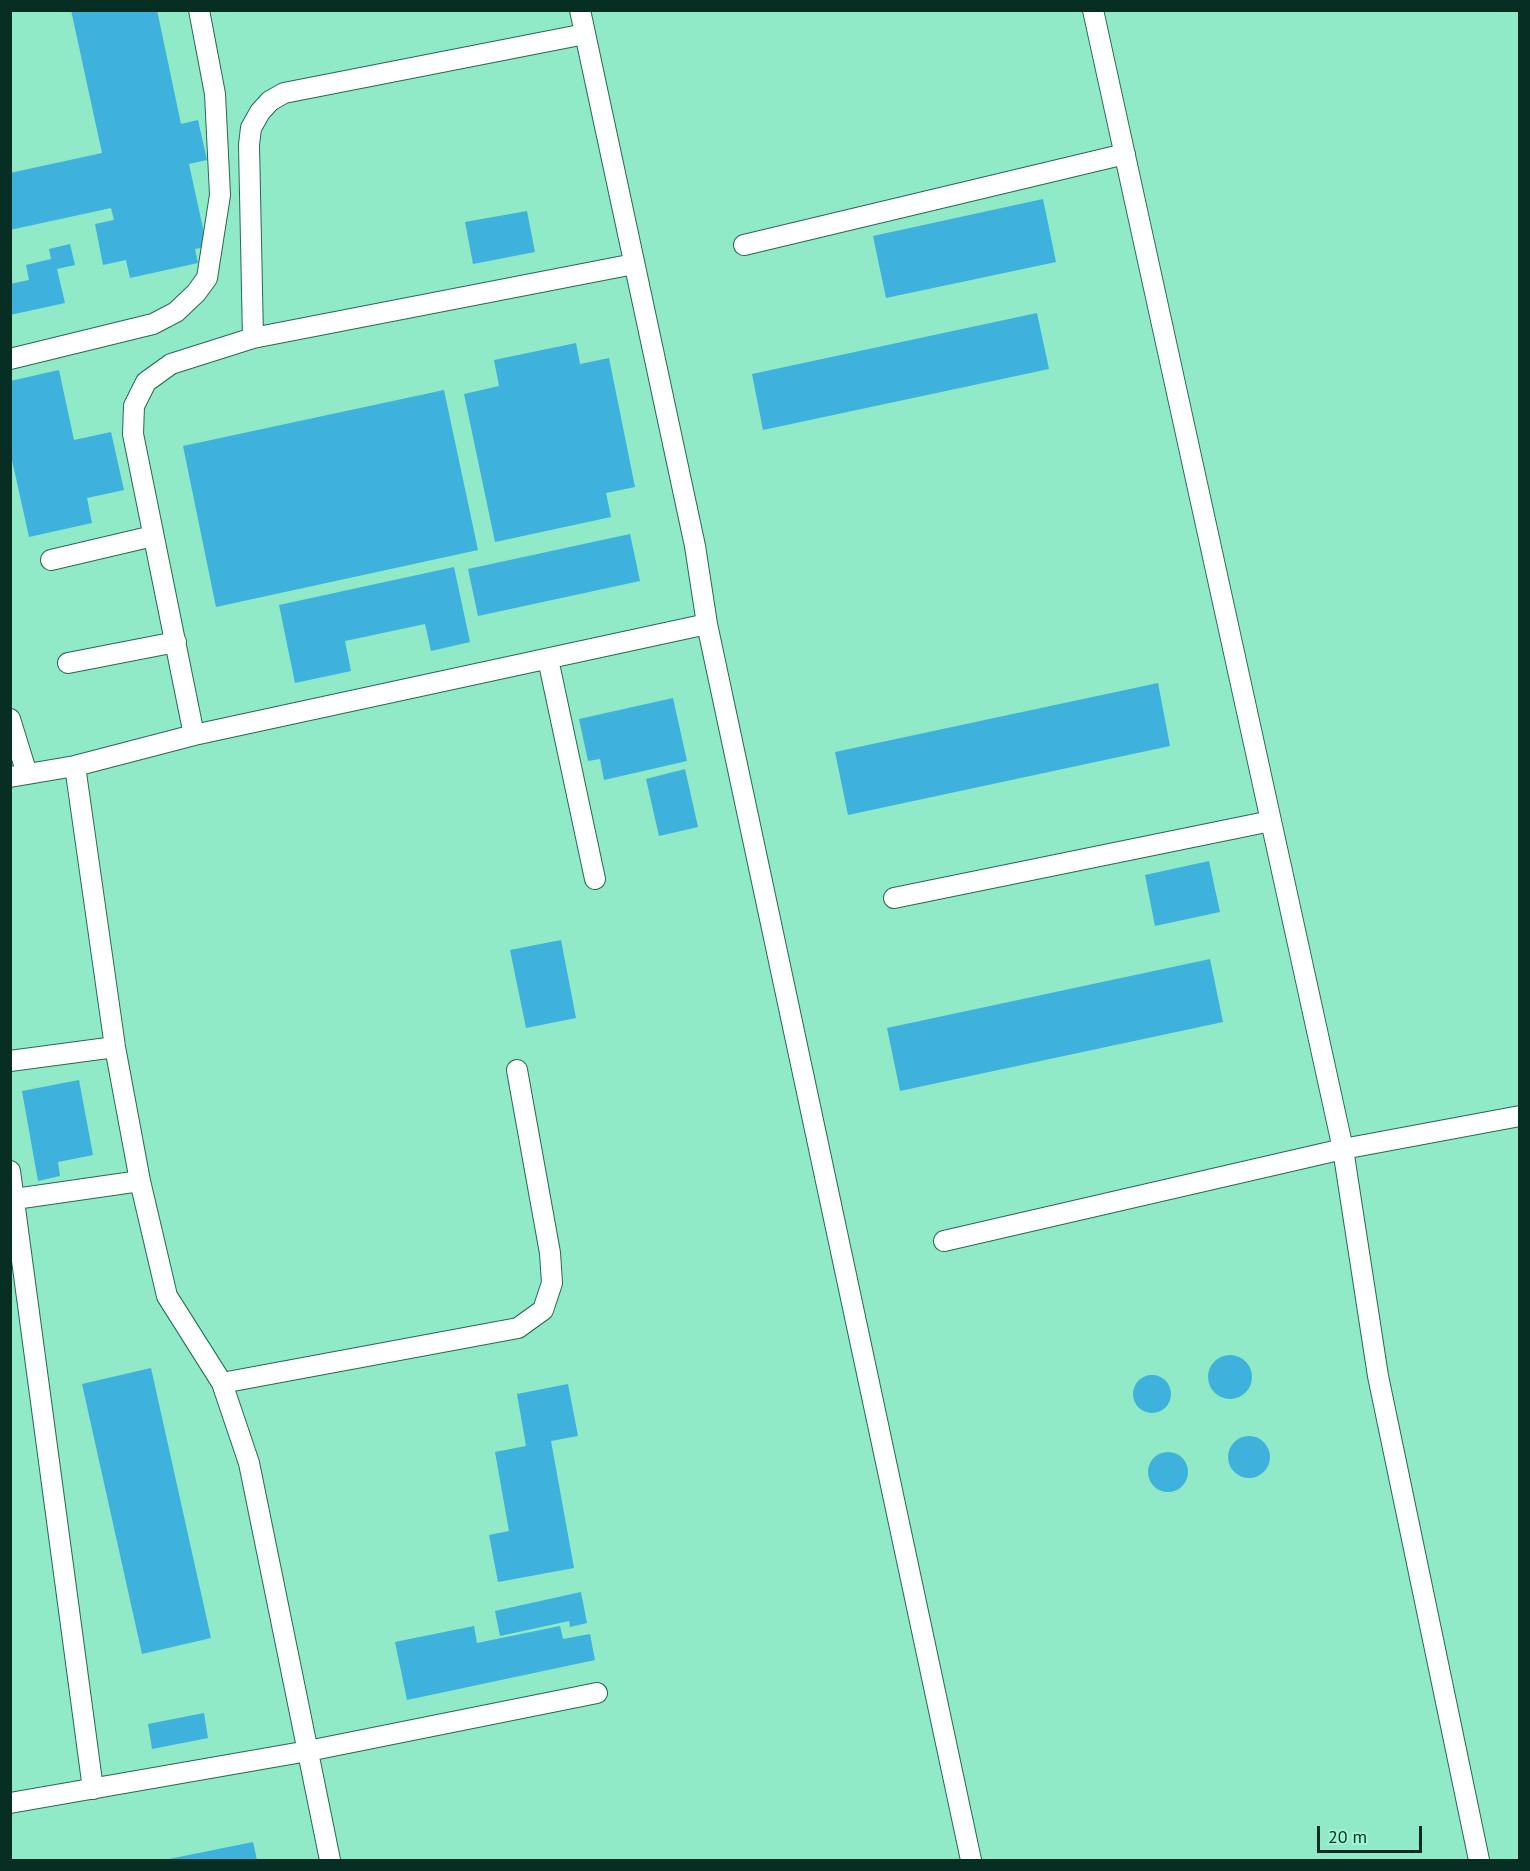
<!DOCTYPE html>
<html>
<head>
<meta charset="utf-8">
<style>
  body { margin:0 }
  #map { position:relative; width:1530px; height:1871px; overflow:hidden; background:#90e9c7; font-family:"PT Sans",sans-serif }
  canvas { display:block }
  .frame { position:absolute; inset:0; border:12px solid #062e22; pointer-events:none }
  .scale { position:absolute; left:1317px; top:1826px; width:105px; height:27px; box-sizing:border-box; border:3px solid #062e22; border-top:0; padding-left:8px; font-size:18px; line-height:21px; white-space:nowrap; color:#062e22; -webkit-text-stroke:4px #9df7d4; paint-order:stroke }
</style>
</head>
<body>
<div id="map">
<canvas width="1530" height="1871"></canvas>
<div class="frame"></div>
<div class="scale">20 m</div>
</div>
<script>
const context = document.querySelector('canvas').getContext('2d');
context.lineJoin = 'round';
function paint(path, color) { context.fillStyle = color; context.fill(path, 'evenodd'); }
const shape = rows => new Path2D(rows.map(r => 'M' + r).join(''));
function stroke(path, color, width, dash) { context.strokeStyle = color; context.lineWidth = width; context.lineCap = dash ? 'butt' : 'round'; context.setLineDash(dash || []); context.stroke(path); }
paint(shape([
  [71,10,157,10,181,124,198,120,207,160,189,164,207,247,195,249,198,263,130,278,126,260,103,265,95,224,114,220,111,208,10,230,10,173,102,153],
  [1043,199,1056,262,886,298,873,236],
  [527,211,535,252,473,264,465,222],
  [70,244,75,265,57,269,65,303,10,315,10,284,29,280,26,265,51,259,49,249],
  [1037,313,1049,369,763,430,752,374],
  [576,343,580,364,609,358,635,487,606,493,611,517,495,542,464,394,499,386,494,360],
  [59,370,74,440,111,432,124,490,87,498,92,523,29,537,10,451,10,381],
  [444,390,478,550,216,607,183,446],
  [630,534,640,581,478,616,468,569],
  [454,567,470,642,431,651,425,624,345,641,351,671,295,683,279,605],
  [1158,683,1170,746,848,815,835,752],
  [673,698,687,761,604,780,600,759,588,761,579,719],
  [685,769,698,827,659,836,646,779],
  [1209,861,1220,912,1155,926,1145,875],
  [561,940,576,1018,526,1028,510,950],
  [1210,959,1223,1022,900,1091,887,1028],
  [79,1080,93,1155,58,1162,60,1176,38,1181,22,1091],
  '1208 1377a22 22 0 1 1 44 0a22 22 0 1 1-44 0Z',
  [151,1368,211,1638,142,1654,82,1384],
  '1133 1394a19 19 0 1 1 38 0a19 19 0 1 1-38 0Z',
  [568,1384,578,1436,551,1441,574,1568,498,1582,489,1535,509,1531,495,1452,526,1446,517,1394],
  '1228 1457a21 21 0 1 1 42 0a21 21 0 1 1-42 0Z',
  '1148 1472a20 20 0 1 1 40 0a20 20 0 1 1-40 0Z',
  [581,1592,587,1623,570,1627,569,1621,500,1636,495,1611],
  [474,1626,477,1643,560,1626,563,1639,590,1634,595,1660,407,1700,395,1642],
  [204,1713,208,1738,152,1749,148,1724],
  [253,1842,257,1860,169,1860,169,1859]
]), '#3eb1dd');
const lane = shape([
  [580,10,695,546,707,624,971,1860],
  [1093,10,1343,1149,1378,1376,1479,1860],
  [744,245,1125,154],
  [253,338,249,145,251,128,260,112,270,101,284,93,585,34],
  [10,359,153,324,176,312,196,293,207,278,220,195,215,94,199,10],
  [51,560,153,536],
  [548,659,595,879],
  [68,663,176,642],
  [10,719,27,774],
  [194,735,133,434,134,406,146,382,171,364,253,338,634,264],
  [75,766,115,1047,140,1181,167,1296,222,1383,249,1463,330,1860],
  [10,777,75,766,194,735,707,624],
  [894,898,1271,821],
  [10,1061,115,1047],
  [10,1171,93,1789],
  [15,1199,140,1181],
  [944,1241,1343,1149,1520,1116],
  [222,1383,518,1328,543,1310,552,1283,550,1253,517,1070],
  [10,1803,308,1751,597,1693]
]);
stroke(lane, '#256a53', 22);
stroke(lane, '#fff', 20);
</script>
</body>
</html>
